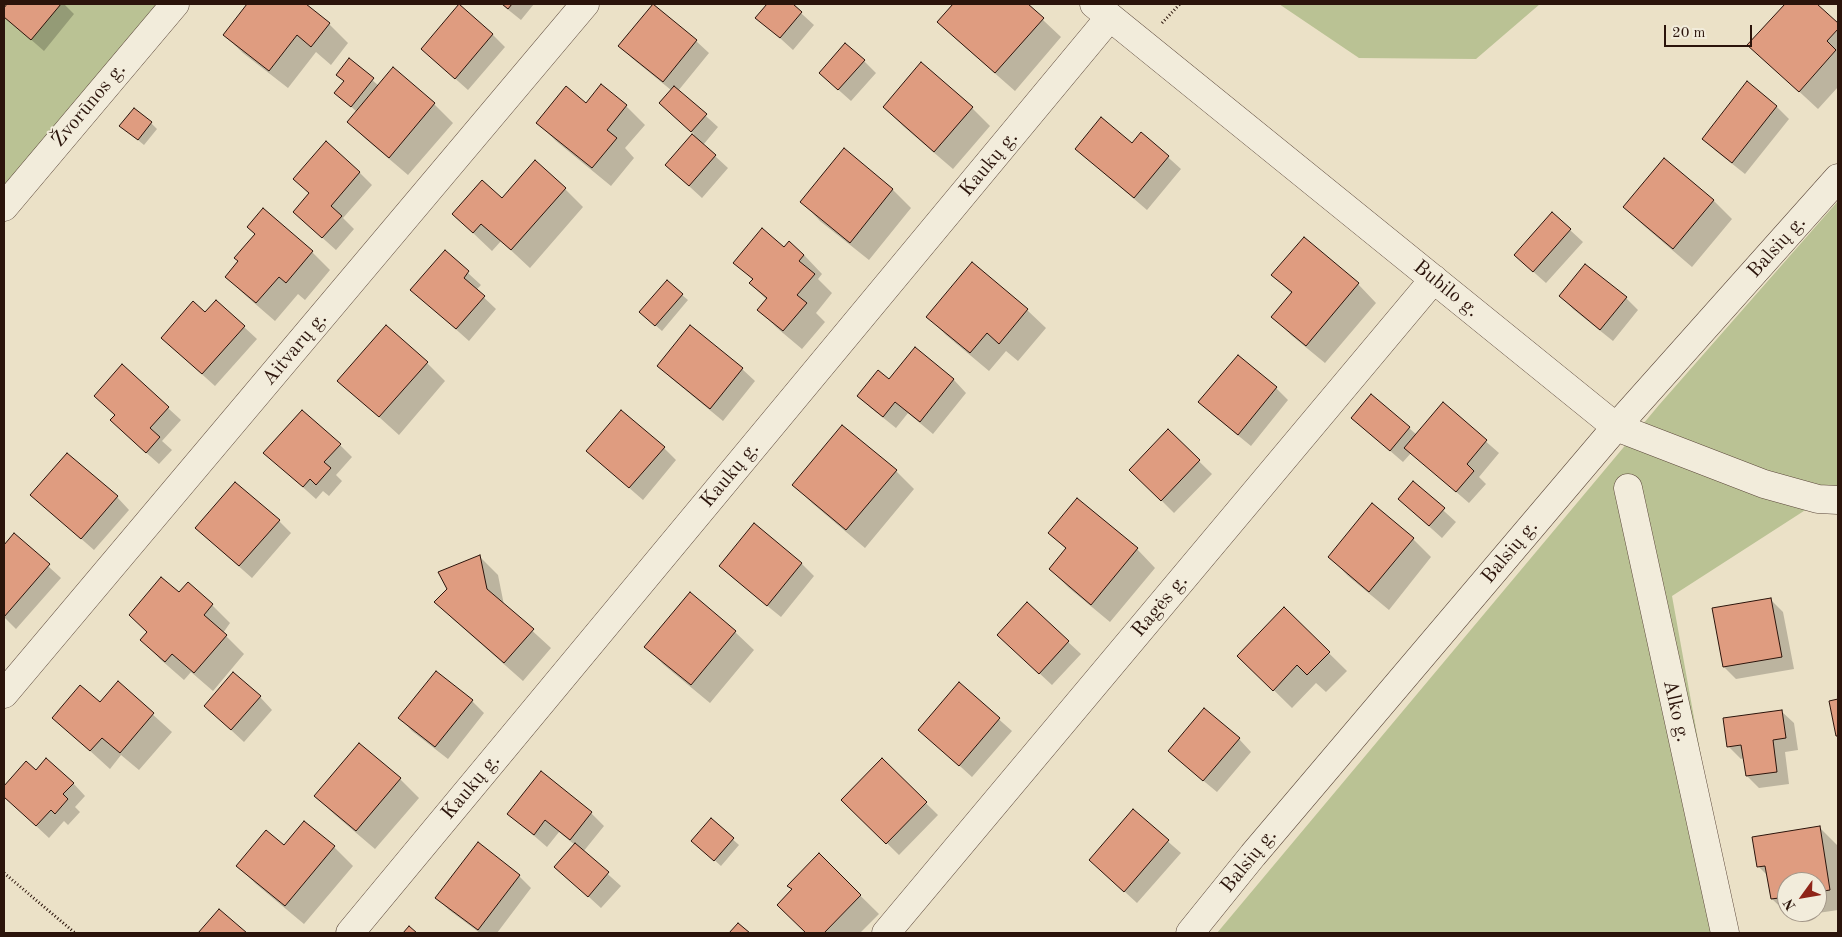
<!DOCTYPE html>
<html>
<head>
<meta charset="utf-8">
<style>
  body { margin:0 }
  #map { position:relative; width:1842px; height:937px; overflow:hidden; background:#ebe1c7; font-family:"Old Standard TT",serif }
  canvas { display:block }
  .frame { position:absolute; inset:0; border:5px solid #2b140b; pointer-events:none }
  .north { position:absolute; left:1777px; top:872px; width:50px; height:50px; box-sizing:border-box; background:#f2ecdb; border:1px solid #a29688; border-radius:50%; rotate:238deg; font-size:14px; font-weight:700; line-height:20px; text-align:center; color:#2b140b }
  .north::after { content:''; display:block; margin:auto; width:18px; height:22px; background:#8f2418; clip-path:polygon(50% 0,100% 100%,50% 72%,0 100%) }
  .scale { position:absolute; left:1664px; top:25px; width:88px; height:22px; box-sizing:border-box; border:2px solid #2b140b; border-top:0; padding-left:6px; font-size:15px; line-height:18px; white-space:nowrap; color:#2b140b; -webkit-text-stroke:4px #f2ecdb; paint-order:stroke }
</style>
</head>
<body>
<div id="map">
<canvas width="1842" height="937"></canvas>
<div class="frame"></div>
<div class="north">N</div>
<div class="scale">20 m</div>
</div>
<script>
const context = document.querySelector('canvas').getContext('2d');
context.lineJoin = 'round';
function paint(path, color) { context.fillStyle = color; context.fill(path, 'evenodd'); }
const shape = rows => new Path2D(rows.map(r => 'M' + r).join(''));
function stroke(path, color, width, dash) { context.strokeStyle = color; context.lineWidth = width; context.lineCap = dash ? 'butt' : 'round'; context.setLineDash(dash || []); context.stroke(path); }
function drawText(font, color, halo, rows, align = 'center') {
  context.font = font + ' "Old Standard TT",serif'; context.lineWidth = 4; context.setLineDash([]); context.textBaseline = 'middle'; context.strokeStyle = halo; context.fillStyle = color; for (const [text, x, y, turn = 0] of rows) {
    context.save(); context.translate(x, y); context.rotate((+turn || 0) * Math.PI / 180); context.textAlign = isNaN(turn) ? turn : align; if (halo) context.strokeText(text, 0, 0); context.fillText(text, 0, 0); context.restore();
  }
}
paint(shape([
  [4,4,159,4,4,188],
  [1279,4,1540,4,1476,59,1359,58],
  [1838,201,1838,489,1672,596,1733,933,1217,933,1659,405]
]), '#bac294');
paint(shape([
  [9,4,64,4,74,14,44,51,4,16,4,10],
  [248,4,304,4,329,24,348,43,331,65,316,52,288,88,243,53,224,35],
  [501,4,534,4,521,20],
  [768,4,791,4,814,25,793,50,757,17],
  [954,4,1026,4,1061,37,1015,91,957,40,938,22],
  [1787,4,1815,4,1838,25,1838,87,1818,109,1749,45],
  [492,34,505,47,468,90,422,49],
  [696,41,709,53,678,91,718,127,703,145,728,168,702,198,666,165,694,134,660,103,671,90,633,59,620,46],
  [349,60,379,86,393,69,434,104,453,123,408,175,367,140,348,122,357,112,336,93,345,82,337,75],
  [864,61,876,73,851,101,833,85],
  [602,86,626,106,645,125,625,148,634,158,611,186,556,141,538,123,586,105],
  [1776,106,1789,119,1745,174,1716,151,1704,139],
  [884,107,972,108,990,126,953,169,903,126],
  [151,123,157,129,144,145,121,126],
  [1141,133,1181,169,1147,210,1076,149,1132,145],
  [844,150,893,190,911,208,869,260,820,221,802,202],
  [1664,159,1714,201,1732,219,1692,267,1643,225,1625,207],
  [359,172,372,185,343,218,354,229,336,250,307,224],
  [565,189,583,207,530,268,501,241,492,251,453,214,502,200],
  [1570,230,1583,242,1546,283,1528,267],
  [312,252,330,270,305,300,298,294,275,321,245,295,226,277],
  [445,252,481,285,476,290,496,309,469,341,412,290],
  [804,255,822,274,818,279,832,293,816,313,825,322,802,349,777,328,759,310,767,300,750,283,753,280,735,262],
  [1273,275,1358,284,1376,303,1325,363,1291,335,1273,317,1292,294],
  [682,295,688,300,662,331,647,318],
  [1561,296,1626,298,1638,310,1613,341,1573,309],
  [1027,310,1046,328,1018,361,1006,351,989,371,946,335,928,317],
  [206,314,244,327,257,339,215,386,175,350],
  [915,349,954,380,966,393,933,434,908,413,896,428,871,408,858,396,889,381],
  [427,363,445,381,399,435,339,381],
  [122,366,181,420,162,441,172,450,159,464,124,433,116,415],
  [659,366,742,369,755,381,723,421,671,378],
  [1276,388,1288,400,1251,446,1213,415,1200,402],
  [1371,395,1417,435,1443,404,1499,453,1479,477,1486,484,1469,503,1411,453,1403,462,1352,418],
  [1168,431,1212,474,1174,513,1131,470],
  [340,445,352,457,336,475,342,481,329,496,323,491,316,499,278,465],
  [664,448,676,460,643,500,587,451],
  [896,471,914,489,865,548,812,503,794,485],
  [1413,483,1456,522,1442,538,1412,511],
  [117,497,129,510,94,550,45,507],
  [279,521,291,533,252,578,209,540],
  [754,525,802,564,814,576,781,617,733,578,721,566],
  [1050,533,1137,549,1155,568,1110,622,1069,588,1050,569,1067,550],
  [14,535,61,578,16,629,4,617,4,547],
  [1413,539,1431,557,1389,610,1348,576,1330,557],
  [479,556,498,575,504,605,551,648,523,681,454,620,435,602],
  [179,594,212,605,230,623,223,633,244,654,213,691,191,672,184,680,160,659,142,640,148,633,130,615],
  [1770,599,1783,612,1794,669,1736,679,1724,667,1713,609],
  [1027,604,1081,654,1052,685,1011,647],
  [1284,609,1347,671,1326,692,1316,683,1292,708,1239,656],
  [735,632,754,650,710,703,664,665,646,647],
  [118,683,172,732,139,770,121,755,110,769,54,718,100,704],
  [959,684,1012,731,972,777,920,730],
  [260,697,272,710,244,742,218,718],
  [472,701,484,713,448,759,412,731,400,718],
  [1781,711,1794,723,1798,750,1785,752,1789,784,1759,788,1747,776,1744,758,1741,759,1728,746],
  [1239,739,1251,752,1217,792,1182,763],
  [359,745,400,779,419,798,375,849,334,814,315,796],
  [882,760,938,815,899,855,843,800],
  [26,763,36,772,73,783,85,796,75,807,80,812,68,825,64,821,49,838,4,796,4,787],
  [542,773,591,813,604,826,583,852,621,886,601,908,556,867,575,845,559,832,547,847,509,814],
  [1133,811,1181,853,1137,903,1090,860],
  [711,820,739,845,721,866,699,846],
  [304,822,334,847,353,866,304,924,256,884,238,866,284,847],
  [1820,828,1838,846,1838,910,1791,917,1772,899,1769,877,1758,866],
  [1787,882,1817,882,1817,912,1787,912],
  [819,855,879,914,860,933,807,933,778,905,793,890],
  [519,876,531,888,497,933,480,933,449,910,437,898]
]), '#0003');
const building = shape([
  [7,4,61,4,31,40,4,17,4,8,7,4],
  [247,4,306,4,330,23,311,47,297,35,269,71,223,35,247,4],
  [459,4,493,34,455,79,421,49,459,4],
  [502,4,512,4,508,9,502,4],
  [653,4,697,40,663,82,618,46,653,4],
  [767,4,793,4,802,12,780,38,755,18,767,4],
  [953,4,1028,4,1044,18,995,73,937,22,953,4],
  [1785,4,1817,4,1838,23,1838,29,1827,41,1836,50,1799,92,1747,45,1785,4],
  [845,43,865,60,838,90,819,73,845,43],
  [349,58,374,78,351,107,334,93,344,81,336,75,349,58],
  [921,62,973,107,934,152,883,107,921,62],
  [393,67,435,103,389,158,347,122,393,67],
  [1747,81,1777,106,1732,163,1702,139,1747,81],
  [601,84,627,105,607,130,617,138,592,168,536,123,566,86,586,103,601,84],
  [674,86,707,114,691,132,659,103,674,86],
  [134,108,152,122,138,140,119,126,134,108],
  [1101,117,1132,143,1141,132,1169,156,1134,198,1075,149,1101,117],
  [692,134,716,155,689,186,665,165,692,134],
  [326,141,360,172,331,206,342,216,322,238,293,212,309,193,293,179,326,141],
  [844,148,893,189,850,243,800,202,844,148],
  [1664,158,1714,200,1673,249,1623,207,1664,158],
  [535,160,566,188,511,250,481,224,473,233,452,214,482,180,502,198,535,160],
  [263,208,313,251,286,283,279,277,256,303,225,277,238,261,234,258,255,234,247,227,263,208],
  [1552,212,1571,229,1533,272,1514,255,1552,212],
  [762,228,784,247,789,241,804,255,799,261,815,274,797,295,807,303,783,331,757,310,767,298,749,283,753,279,733,263,762,228],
  [1304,237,1359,283,1306,346,1271,317,1292,292,1271,275,1304,237],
  [445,250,469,271,464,278,485,296,456,329,410,290,445,250],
  [972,262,1028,309,999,344,987,333,970,353,926,317,972,262],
  [1585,264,1627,297,1600,330,1559,296,1585,264],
  [667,280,683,294,655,326,639,312,667,280],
  [216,300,245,326,202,374,161,338,193,301,205,312,216,300],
  [386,325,428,362,379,417,337,381,386,325],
  [690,325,743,368,710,409,657,366,690,325],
  [915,347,954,379,920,422,895,402,883,417,857,396,878,370,889,379,915,347],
  [1238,355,1277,387,1238,435,1198,402,1238,355],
  [122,364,169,407,150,428,160,437,146,453,110,420,115,415,94,396,122,364],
  [1371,394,1410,427,1390,451,1351,418,1371,394],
  [1443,402,1487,440,1467,464,1474,471,1456,492,1404,448,1443,402],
  [302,410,341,444,324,462,331,468,316,485,310,479,303,487,263,453,302,410],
  [621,410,665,447,629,488,586,451,621,410],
  [842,425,897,470,846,530,792,485,842,425],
  [1168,429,1200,460,1161,501,1129,470,1168,429],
  [67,453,118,496,81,539,30,495,67,453],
  [1413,481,1445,508,1429,526,1398,499,1413,481],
  [235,482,280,520,239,566,195,528,235,482],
  [1077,498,1138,548,1091,605,1049,569,1066,548,1048,533,1077,498],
  [1372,503,1414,538,1369,592,1328,557,1372,503],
  [754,523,802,563,767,606,719,566,754,523],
  [14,533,50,564,4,617,4,545,14,533],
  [480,555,487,589,534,629,504,663,434,602,447,589,438,572,480,555],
  [161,577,179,592,188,582,213,604,204,615,227,635,194,673,172,654,165,662,140,640,147,632,129,615,161,577],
  [690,592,736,631,691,685,644,647,690,592],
  [1771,598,1782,657,1723,667,1712,608,1771,598],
  [1027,602,1069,641,1039,674,997,635,1027,602],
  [1284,607,1330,652,1307,675,1297,665,1273,691,1237,656,1284,607],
  [436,671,473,700,435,747,398,718,436,671],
  [233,672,261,696,231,730,204,706,233,672],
  [118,681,154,713,120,753,102,738,90,751,52,718,80,685,100,702,118,681],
  [959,682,1000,718,959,766,918,730,959,682],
  [1838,699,1838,736,1836,736,1829,701,1838,699],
  [1204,708,1240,738,1203,781,1168,751,1204,708],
  [1782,710,1786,738,1773,740,1777,772,1746,776,1741,745,1727,747,1723,718,1782,710],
  [359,743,401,778,356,831,314,796,359,743],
  [46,758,74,783,63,794,68,799,55,814,51,810,36,826,4,797,4,786,26,761,36,770,46,758],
  [882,758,927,802,886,844,841,800,882,758],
  [541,771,592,812,570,840,545,820,534,835,507,814,541,771],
  [1133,809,1169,840,1124,892,1089,860,1133,809],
  [711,818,734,838,714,861,691,841,711,818],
  [304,821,335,846,285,906,236,866,266,830,284,845,304,821],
  [1820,826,1830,890,1817,892,1817,882,1787,882,1787,897,1771,899,1765,866,1757,867,1752,837,1820,826],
  [478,842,520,875,478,930,435,898,478,842],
  [575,843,609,872,588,897,554,867,575,843],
  [819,853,861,895,824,933,806,933,777,905,792,889,787,886,819,853],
  [219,909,247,933,198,933,219,909],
  [738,923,750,933,729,933,738,923],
  [409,926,417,933,403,933,409,926]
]);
paint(building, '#df9c80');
stroke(building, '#2b140b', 1);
const minor = shape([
  [1094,4,1616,427,1764,484,1818,499,1838,500],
  [4,207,175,4],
  [1628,488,1725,933],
  [4,694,585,4],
  [350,933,1110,17],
  [886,933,1434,279],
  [1190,933,1253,855,1616,427,1838,178]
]);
stroke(minor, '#5b473a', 29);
stroke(shape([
  [1162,23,1180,4],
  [4,873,75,933]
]), '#2b140b', 3, [1, 2.5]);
stroke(minor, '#f2ecdb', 28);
drawText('20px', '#2b140b', '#f2ecdb', [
  ["Žvorūnos g.",89,105,-50],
  ["Kaukų g.",989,164,-50],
  ["Balsių g.",1777,247,-48],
  ["Bubilo g.",1446,289,39],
  ["Aitvarų g.",295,349,-50],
  ["Kaukų g.",730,475,-50],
  ["Balsių g.",1510,552,-50],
  ["Ragės g.",1160,606,-50],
  ["Alko g.",1676,711,77],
  ["Kaukų g.",471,787,-50],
  ["Balsių g.",1249,861,-51]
]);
</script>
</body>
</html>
